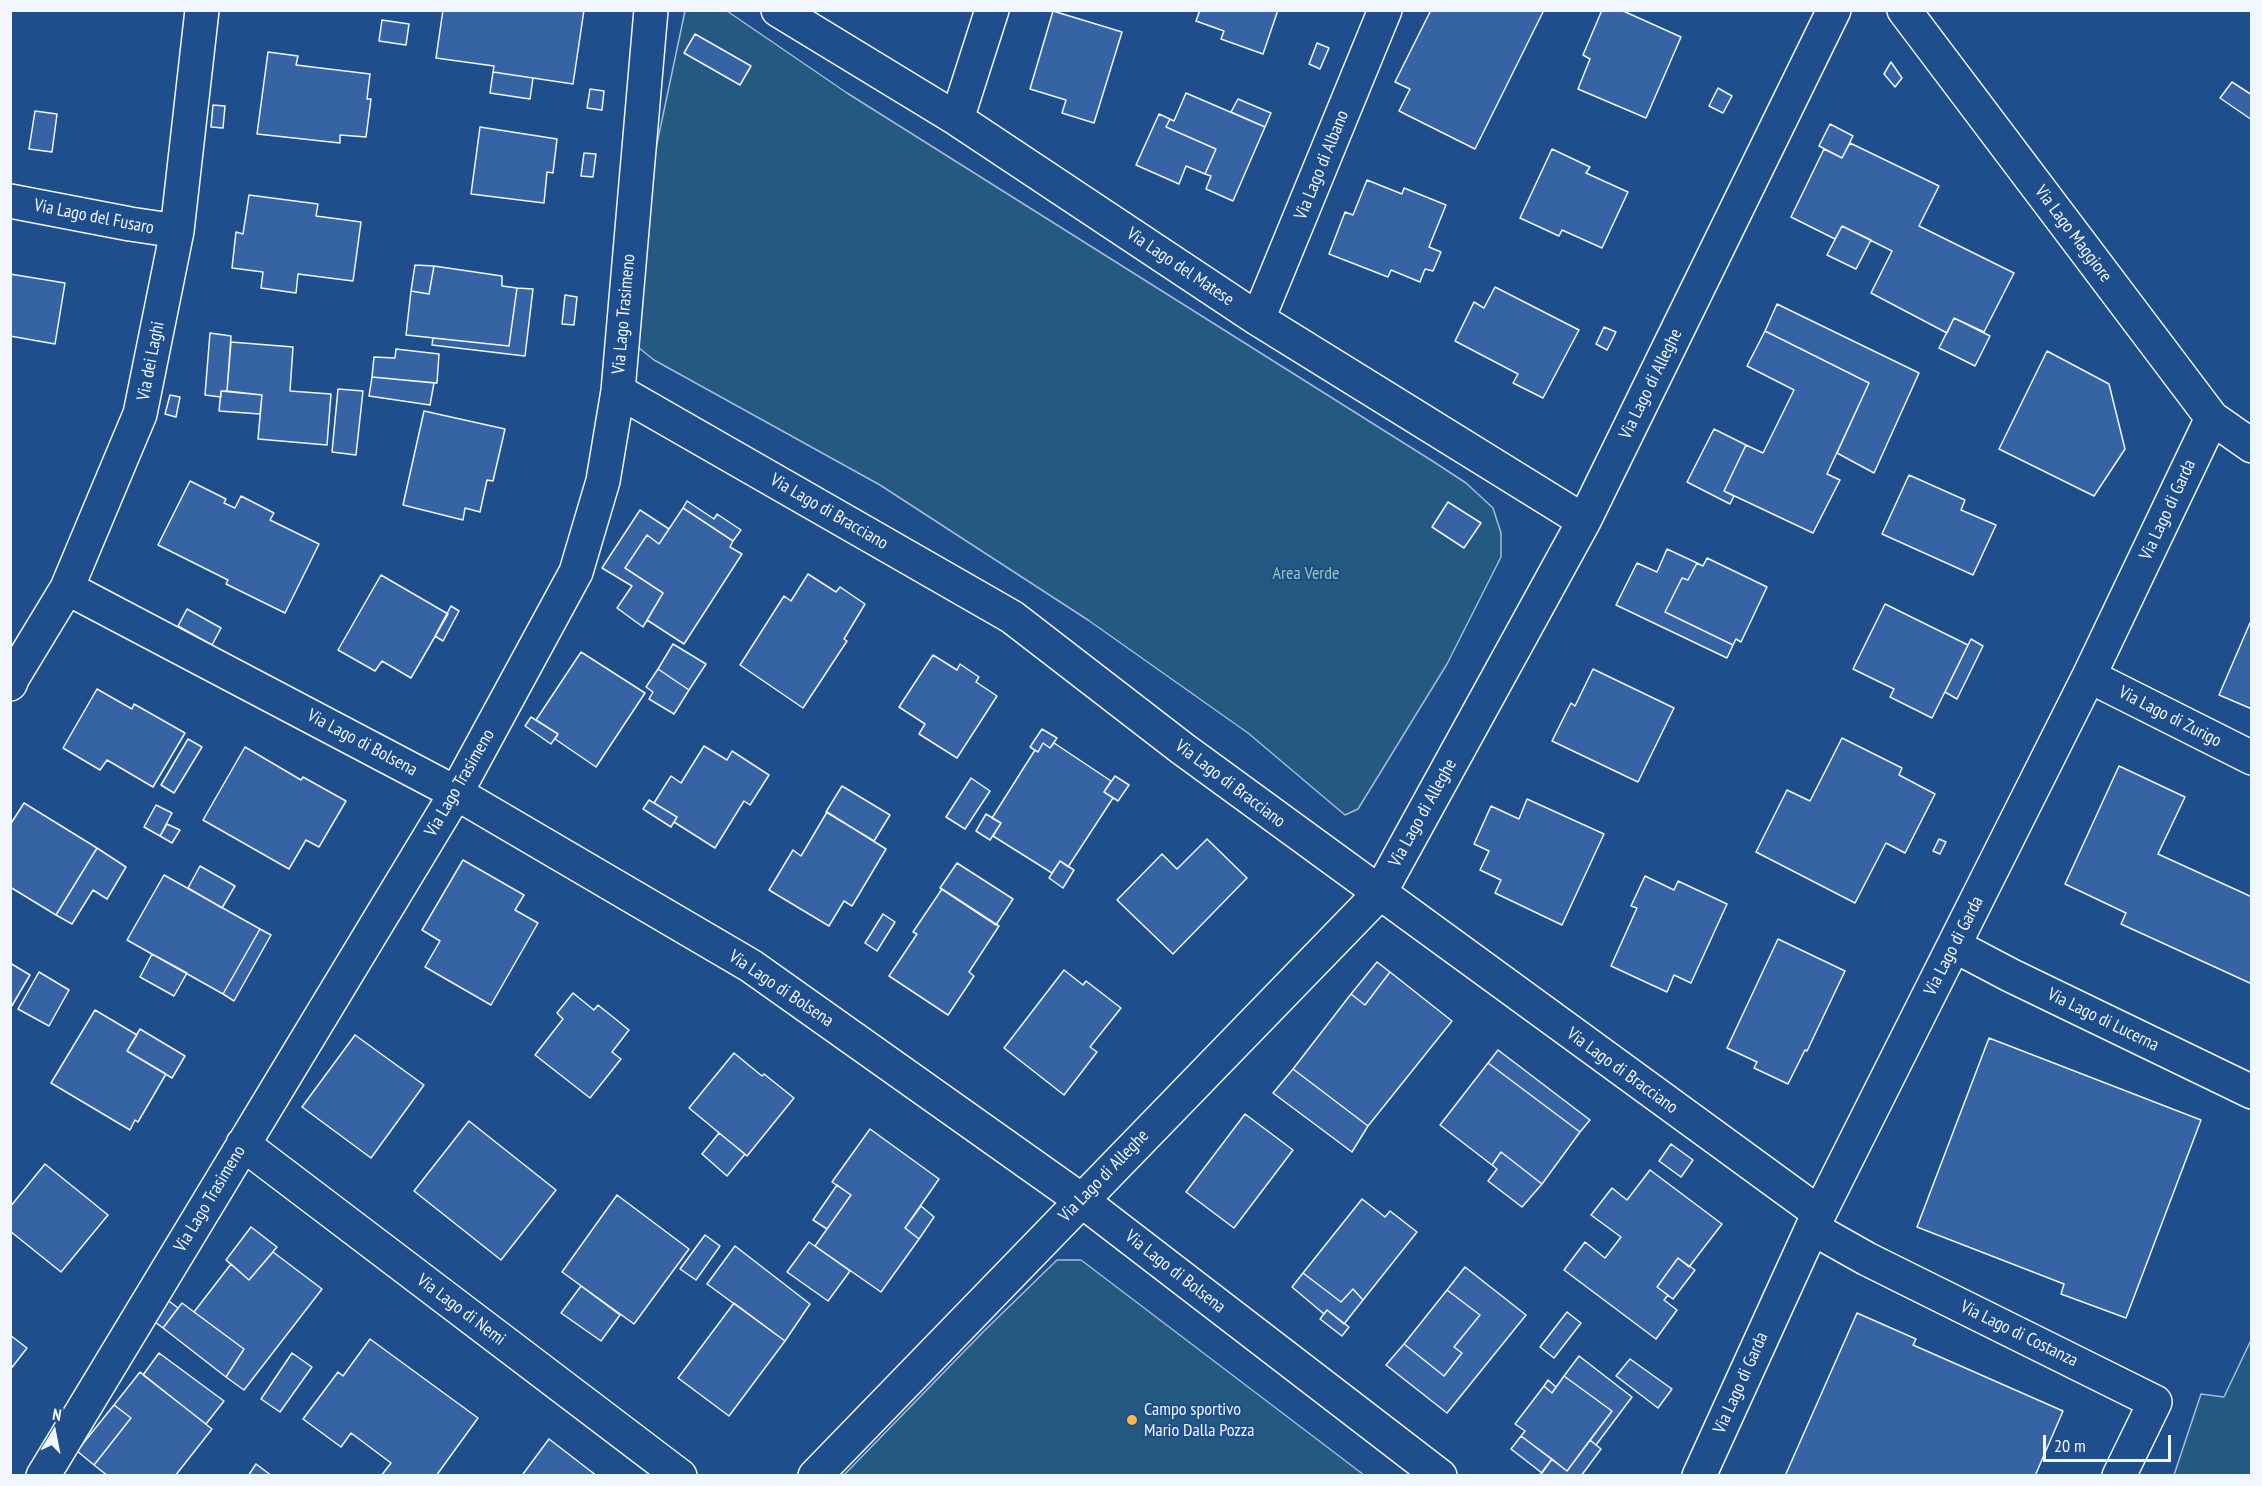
<!DOCTYPE html>
<html>
<head>
<meta charset="utf-8">
<style>
  body { margin:0 }
  #map { position:relative; width:2262px; height:1486px; overflow:hidden; background:#1f4e8c; font-family:"PT Sans Narrow",sans-serif }
  canvas { display:block }
  .frame { position:absolute; inset:0; border:12px solid #f2f6ff; pointer-events:none }
  .north { position:absolute; left:24px; top:1402px; width:60px; height:60px; -webkit-text-stroke:4px #1f4e8c; paint-order:stroke; rotate:10deg; font-size:16px; font-weight:700; line-height:24px; text-align:center; color:#f2f6ff }
  .north::after { content:''; display:block; margin:auto; width:21px; height:27px; background:#f2f6ff; clip-path:polygon(50% 0,100% 100%,50% 72%,0 100%) }
  .scale { position:absolute; left:2043px; top:1435px; width:128px; height:27px; box-sizing:border-box; border:3px solid #f2f6ff; border-top:0; padding-left:8px; font-size:18px; line-height:21px; white-space:nowrap; color:#f2f6ff; -webkit-text-stroke:4px #1f4e8c; paint-order:stroke }
</style>
</head>
<body>
<div id="map">
<canvas width="2262" height="1486"></canvas>
<div class="frame"></div>
<div class="north">N</div>
<div class="scale">20 m</div>
</div>
<script>
const context = document.querySelector('canvas').getContext('2d');
context.lineJoin = 'round';
function paint(path, color) { context.fillStyle = color; context.fill(path, 'evenodd'); }
const shape = rows => new Path2D(rows.map(r => 'M' + r).join(''));
function stroke(path, color, width, dash) { context.strokeStyle = color; context.lineWidth = width; context.lineCap = dash ? 'butt' : 'round'; context.setLineDash(dash || []); context.stroke(path); }
function drawText(font, color, halo, rows, align = 'center') {
  context.font = font + ' "PT Sans Narrow",sans-serif'; context.lineWidth = 4.5; context.setLineDash([]); context.textBaseline = 'middle'; context.strokeStyle = halo; context.fillStyle = color; for (const [text, x, y, turn = 0] of rows) {
    context.save(); context.translate(x, y); context.rotate((+turn || 0) * Math.PI / 180); context.textAlign = isNaN(turn) ? turn : align; if (halo) context.strokeText(text, 0, 0); context.fillText(text, 0, 0); context.restore();
  }
}
const green = shape([
  [685,11,727,11,847,93,1434,462,1466,483,1493,508,1501,533,1501,557,1447,664,1358,809,1345,815,1248,733,1088,620,880,485,654,360,634,344,636,243,685,11],
  [1057,1260,1081,1260,1364,1475,844,1475,984,1331,1057,1260],
  [2251,1340,2251,1475,2174,1475,2201,1394,2224,1397,2251,1340]
]);
paint(green, '#245a82');
stroke(green, '#a8bbd7', 1.5);
const building = shape([
  [443,10,584,10,573,84,493,72,494,66,436,58,443,10],
  [1200,10,1278,10,1263,54,1221,39,1224,31,1196,21,1200,10],
  [1431,10,1544,10,1475,149,1399,111,1410,89,1395,82,1431,10],
  [1602,10,1621,10,1681,37,1646,118,1578,89,1590,59,1583,55,1602,10],
  [1053,11,1122,32,1094,123,1062,113,1066,100,1030,89,1053,11],
  [382,20,409,24,406,45,379,41,382,20],
  [695,34,751,66,740,85,684,53,695,34],
  [1317,43,1329,48,1320,69,1309,64,1317,43],
  [268,52,298,56,296,65,370,74,367,99,371,99,366,137,340,135,340,143,257,134,268,52],
  [1891,62,1902,78,1895,87,1884,74,1891,62],
  [493,72,533,78,530,99,490,93,493,72],
  [2232,82,2252,95,2252,120,2220,98,2232,82],
  [1718,88,1732,96,1723,113,1709,106,1718,88],
  [590,89,604,91,602,110,587,108,590,89],
  [1186,93,1265,127,1233,201,1206,189,1211,176,1205,174,1216,149,1166,127,1170,119,1174,121,1186,93],
  [1238,99,1271,113,1265,127,1231,112,1238,99],
  [213,105,225,106,223,128,211,127,213,105],
  [35,111,57,114,52,152,29,149,35,111],
  [1159,114,1170,119,1166,127,1216,149,1205,174,1186,166,1179,184,1136,165,1159,114],
  [1830,124,1853,136,1842,158,1819,146,1830,124],
  [480,127,557,139,553,173,547,172,544,203,471,194,480,127],
  [1850,143,1939,186,1919,226,2014,273,1984,332,1954,318,1947,333,1871,293,1892,251,1842,226,1835,239,1791,217,1824,149,1842,158,1850,143],
  [1552,149,1590,167,1586,173,1628,192,1602,248,1562,230,1559,236,1520,218,1552,149],
  [584,153,596,154,593,177,581,176,584,153],
  [1367,180,1402,194,1404,188,1446,205,1429,247,1441,252,1433,271,1425,269,1420,282,1391,270,1388,277,1329,254,1345,212,1353,215,1367,180],
  [249,195,318,204,316,216,361,222,353,281,298,274,296,293,261,288,263,272,232,268,236,232,243,234,249,195],
  [1842,226,1871,240,1856,269,1827,255,1842,226],
  [415,265,434,266,429,294,411,291,415,265],
  [434,266,502,276,502,286,517,288,509,346,406,335,411,291,429,294,434,266],
  [10,274,65,283,55,344,10,336,10,274],
  [1495,287,1579,330,1543,398,1513,383,1518,374,1455,341,1474,302,1484,308,1495,287],
  [517,288,533,289,525,356,432,345,433,338,509,346,517,288],
  [565,295,577,297,574,325,562,324,565,295],
  [1777,304,1919,373,1874,473,1837,453,1869,383,1765,331,1777,304],
  [1954,318,1990,336,1975,366,1939,348,1954,318],
  [1604,327,1616,332,1607,350,1596,344,1604,327],
  [1765,331,1869,383,1827,474,1840,480,1813,533,1724,491,1746,445,1763,453,1794,390,1747,366,1765,331],
  [210,333,231,336,227,391,221,391,221,397,205,395,210,333],
  [231,342,293,347,290,391,331,394,327,445,258,439,262,395,227,391,231,342],
  [396,349,439,354,437,383,372,377,374,357,395,358,396,349],
  [2047,351,2109,384,2125,449,2094,496,1999,449,2047,351],
  [372,377,434,383,430,405,369,396,372,377],
  [338,389,363,391,356,455,332,452,338,389],
  [221,391,262,395,260,414,219,411,221,391],
  [170,395,180,397,176,417,165,414,170,395],
  [424,411,505,429,493,481,487,480,480,512,465,508,463,520,403,505,424,411],
  [1714,429,1746,445,1724,491,1734,496,1730,504,1687,482,1714,429],
  [1909,475,1965,500,1961,510,1996,525,1973,575,1882,534,1909,475],
  [190,481,226,499,224,503,235,508,241,496,274,513,270,520,319,544,285,613,226,584,228,580,158,545,190,481],
  [687,501,714,519,717,514,741,530,733,541,683,508,687,501],
  [1448,502,1481,523,1464,548,1432,527,1448,502],
  [683,508,733,541,730,547,742,554,684,644,647,620,663,593,625,568,647,535,659,544,683,508],
  [640,510,669,529,659,544,647,535,625,568,663,593,643,627,617,608,632,586,602,568,640,510],
  [1667,549,1697,563,1688,580,1682,578,1665,612,1733,645,1727,658,1616,605,1637,563,1657,572,1667,549],
  [1707,558,1767,587,1741,642,1736,639,1733,645,1665,612,1682,578,1688,580,1697,563,1703,566,1707,558],
  [808,574,836,592,840,587,865,604,844,639,847,641,803,708,740,665,784,596,791,601,808,574],
  [381,575,448,614,411,678,382,661,375,671,338,650,381,575],
  [1885,604,1968,645,1932,718,1890,697,1894,689,1853,669,1885,604],
  [451,606,459,611,443,641,435,636,451,606],
  [187,609,221,628,212,645,178,626,187,609],
  [2250,623,2252,623,2252,709,2219,695,2250,623],
  [1971,639,1983,646,1957,699,1945,692,1971,639],
  [673,644,706,664,689,690,658,669,673,644],
  [581,652,645,693,596,767,555,739,558,734,536,720,581,652],
  [933,655,957,670,960,664,979,677,976,682,997,696,957,758,919,734,925,724,899,707,933,655],
  [658,669,689,690,674,714,649,699,653,692,646,687,658,669],
  [1593,669,1674,708,1638,782,1552,741,1571,703,1575,706,1593,669],
  [97,689,132,709,134,704,185,733,153,787,107,760,100,770,63,748,97,689],
  [531,717,558,734,551,744,525,726,531,717],
  [1042,729,1057,738,1050,748,1043,743,1038,752,1030,747,1042,729],
  [1842,738,1902,768,1899,775,1935,794,1905,853,1886,843,1855,903,1756,852,1787,790,1810,801,1842,738],
  [188,739,202,747,174,793,161,785,188,739],
  [1043,743,1050,748,1054,743,1111,781,1104,792,1113,798,1068,867,1060,861,1052,873,993,836,1001,823,992,818,1035,750,1038,752,1043,743],
  [704,746,727,760,732,751,769,775,750,805,744,801,715,848,674,822,677,817,654,803,671,776,681,783,704,746],
  [245,747,301,780,303,777,346,801,319,847,306,840,289,869,203,820,245,747],
  [2119,766,2185,797,2158,854,2252,897,2252,984,2121,924,2126,913,2065,884,2119,766],
  [1115,776,1129,785,1118,801,1104,792,1115,776],
  [971,778,990,791,965,829,946,817,971,778],
  [842,786,890,815,874,841,826,812,842,786],
  [1527,799,1604,834,1562,925,1495,893,1501,880,1480,870,1489,851,1474,844,1491,806,1519,819,1527,799],
  [649,800,677,817,671,827,643,809,649,800],
  [24,803,97,848,56,915,10,887,10,825,24,803],
  [156,805,172,813,160,836,144,827,156,805],
  [827,812,886,849,852,906,844,901,829,926,769,890,793,850,801,856,827,812],
  [986,814,1001,823,990,840,976,831,986,814],
  [167,824,180,830,172,843,160,836,167,824],
  [1207,839,1247,878,1173,954,1117,900,1162,854,1177,869,1207,839],
  [1939,839,1946,842,1940,854,1933,851,1939,839],
  [97,848,126,867,107,899,93,890,72,924,56,915,97,848],
  [463,860,524,895,515,910,538,923,491,1005,425,967,440,941,422,930,463,860],
  [1060,861,1074,870,1063,888,1049,878,1060,861],
  [957,863,1013,899,996,925,940,888,957,863],
  [200,866,235,886,222,908,188,888,200,866],
  [164,875,260,929,223,994,127,940,164,875],
  [1645,876,1674,890,1678,881,1727,904,1691,983,1674,975,1667,992,1611,966,1637,908,1631,906,1645,876],
  [942,889,999,926,969,972,974,976,948,1015,889,976,917,934,913,932,942,889],
  [883,914,895,922,877,951,865,943,883,914],
  [260,929,271,935,234,1001,223,994,260,929],
  [1778,939,1845,971,1807,1051,1805,1050,1788,1084,1754,1068,1757,1062,1727,1048,1778,939],
  [152,954,187,973,174,996,140,977,152,954],
  [1377,962,1390,972,1365,1005,1351,994,1377,962],
  [10,963,30,975,10,1009,10,963],
  [1064,970,1083,985,1086,981,1121,1008,1090,1047,1097,1052,1064,1095,1004,1048,1064,970],
  [39,972,69,990,49,1026,18,1009,39,972],
  [1390,972,1452,1021,1368,1126,1293,1069,1351,994,1365,1005,1390,972],
  [573,993,594,1010,598,1005,629,1030,612,1052,621,1059,590,1098,535,1055,563,1019,557,1013,573,993],
  [95,1010,137,1035,127,1051,166,1074,138,1122,135,1120,130,1130,51,1083,95,1010],
  [140,1029,185,1056,172,1078,127,1051,140,1029],
  [355,1035,424,1085,371,1158,302,1107,355,1035],
  [1989,1038,2201,1120,2126,1318,2061,1294,2064,1284,1917,1227,1989,1038],
  [1498,1050,1590,1120,1580,1132,1488,1063,1498,1050],
  [734,1053,762,1076,764,1074,794,1098,747,1156,689,1108,734,1053],
  [1488,1063,1580,1132,1542,1184,1501,1152,1492,1165,1440,1125,1488,1063],
  [1293,1069,1368,1126,1352,1152,1273,1093,1293,1069],
  [1245,1114,1293,1150,1234,1228,1186,1192,1245,1114],
  [469,1121,556,1190,501,1260,414,1191,469,1121],
  [870,1129,939,1179,905,1228,919,1239,881,1292,815,1246,851,1195,832,1182,870,1129],
  [719,1133,745,1154,727,1176,702,1154,719,1133],
  [1671,1144,1693,1160,1681,1177,1659,1161,1671,1144],
  [1501,1152,1542,1184,1522,1207,1488,1181,1497,1169,1492,1165,1501,1152],
  [45,1164,108,1215,61,1272,10,1231,10,1207,45,1164],
  [1650,1170,1722,1224,1689,1267,1678,1258,1657,1287,1668,1295,1664,1300,1677,1310,1656,1339,1564,1270,1585,1242,1605,1258,1621,1237,1591,1215,1612,1188,1627,1200,1650,1170],
  [837,1185,851,1195,827,1229,813,1220,837,1185],
  [617,1195,689,1249,634,1324,562,1272,617,1195],
  [1362,1199,1385,1217,1390,1211,1417,1232,1363,1300,1353,1289,1341,1302,1303,1273,1362,1199],
  [921,1206,934,1217,919,1239,905,1228,921,1206],
  [251,1227,277,1247,249,1280,226,1260,251,1227],
  [705,1235,720,1246,696,1280,680,1269,705,1235],
  [809,1242,850,1271,828,1301,787,1272,809,1242],
  [735,1246,810,1304,785,1341,707,1284,735,1246],
  [273,1252,322,1289,244,1390,226,1377,244,1349,194,1312,231,1264,249,1280,273,1252],
  [1678,1258,1695,1270,1673,1299,1657,1287,1678,1258],
  [1465,1267,1526,1315,1447,1413,1386,1365,1404,1344,1444,1376,1462,1353,1454,1347,1480,1315,1447,1290,1465,1267],
  [1303,1273,1341,1302,1353,1289,1363,1300,1344,1324,1327,1310,1324,1314,1292,1287,1303,1273],
  [581,1286,620,1315,601,1341,561,1313,581,1286],
  [1447,1290,1480,1315,1454,1347,1462,1353,1444,1376,1404,1344,1447,1290],
  [157,1292,178,1308,163,1328,143,1313,157,1292],
  [182,1303,244,1349,226,1377,163,1328,182,1303],
  [734,1303,785,1341,729,1416,678,1378,734,1303],
  [1327,1310,1349,1327,1342,1336,1320,1319,1327,1310],
  [1567,1312,1581,1323,1554,1358,1540,1347,1567,1312],
  [1857,1313,1916,1339,1913,1345,2063,1411,2035,1476,1785,1476,1857,1313],
  [10,1335,27,1348,10,1370,10,1335],
  [370,1339,478,1418,436,1476,381,1476,391,1463,351,1433,341,1447,303,1419,338,1372,343,1376,370,1339],
  [159,1353,224,1401,206,1424,143,1375,159,1353],
  [292,1353,312,1367,280,1412,261,1399,292,1353],
  [1579,1356,1632,1397,1596,1445,1590,1440,1612,1411,1564,1376,1579,1356],
  [1630,1359,1672,1389,1658,1408,1616,1376,1630,1359],
  [140,1372,212,1429,175,1476,108,1476,94,1465,131,1418,114,1405,140,1372],
  [1564,1376,1612,1411,1567,1471,1521,1436,1525,1431,1515,1424,1544,1386,1552,1393,1564,1376],
  [1548,1380,1556,1387,1552,1393,1544,1386,1548,1380],
  [114,1405,131,1418,94,1465,77,1451,114,1405],
  [1521,1436,1552,1459,1542,1473,1511,1449,1521,1436],
  [549,1439,597,1476,524,1476,523,1474,549,1439],
  [1590,1440,1601,1449,1581,1476,1539,1476,1552,1459,1567,1471,1590,1440],
  [256,1464,272,1476,248,1476,256,1464]
]);
paint(building, '#3563a3');
stroke(building, '#f2f6ff', 1.5);
const street = shape([
  [778,10,957,119,1258,319,1584,521],
  [957,119,992,10],
  [10,201,130,224,177,231],
  [1258,319,1385,10],
  [618,391,1012,617,1183,749,1819,1213],
  [67,588,456,793,751,966,1081,1200,1440,1476],
  [2089,676,2252,758],
  [10,682,67,588,140,414,177,231,202,10],
  [1955,946,2010,975,2252,1092],
  [243,1144,680,1476],
  [1812,1228,1867,1259,2155,1402,2119,1476],
  [43,1476,456,793,576,572,603,481,618,391,651,10],
  [815,1476,1379,894,1584,521,1834,10],
  [1699,1476,1812,1228,2089,676,2212,418]
]);
const secondary = shape([
  [1904,10,2212,418,2252,446],
  [10,684,11,682]
]);
stroke(street, '#f2f6ff', 36);
stroke(secondary, '#f2f6ff', 36);
stroke(street, '#1f4e8c', 33);
stroke(secondary, '#1f4e8c', 33);
for (const [x, y, r, color] of [
  [1132,1420,6,"#ffb74d"]
]) { const dot = new Path2D(); dot.arc(x, y, r, 0, 2 * Math.PI); context.fillStyle = color; context.fill(dot); stroke(dot, '#1f4e8c', 2); }
drawText('18px', '#f2f6ff', '#1f4e8c', [
  ["Via Lago di Albano",1322,165,-68],
  ["Via Lago del Fusaro",94,217,11],
  ["Via Lago Maggiore",2073,234,53],
  ["Via Lago del Matese",1180,267,34],
  ["Via Lago Trasimeno",624,314,-85],
  ["Via dei Laghi",151,361,-79],
  ["Via Lago di Alleghe",1651,384,-64],
  ["Via Lago di Garda",2168,510,-65],
  ["Via Lago di Bracciano",829,512,30],
  ["Via Lago di Zurigo",2170,717,27],
  ["Via Lago di Bolsena",362,743,28],
  ["Via Lago Trasimeno",460,783,-60],
  ["Via Lago di Bracciano",1230,784,37],
  ["Via Lago di Alleghe",1423,813,-61],
  ["Via Lago di Garda",1954,946,-63],
  ["Via Lago di Bolsena",781,989,34],
  ["Via Lago di Lucerna",2103,1020,26],
  ["Via Lago di Bracciano",1622,1071,36],
  ["Via Lago di Alleghe",1104,1176,-46],
  ["Via Lago Trasimeno",210,1199,-59],
  ["Via Lago di Bolsena",1175,1272,38],
  ["Via Lago di Nemi",461,1310,37],
  ["Via Lago di Costanza",2019,1334,26],
  ["Via Lago di Garda",1741,1383,-66]
]);
drawText('18px', '#97c8a6', '#1f4e8c', [
  ["Area Verde",1306,574]
]);
drawText('18px', '#f2f6ff', '#1f4e8c', [
  ["Campo sportivo",1144,1410],
  ["Mario Dalla Pozza",1144,1431]
], 'left');
</script>
</body>
</html>
